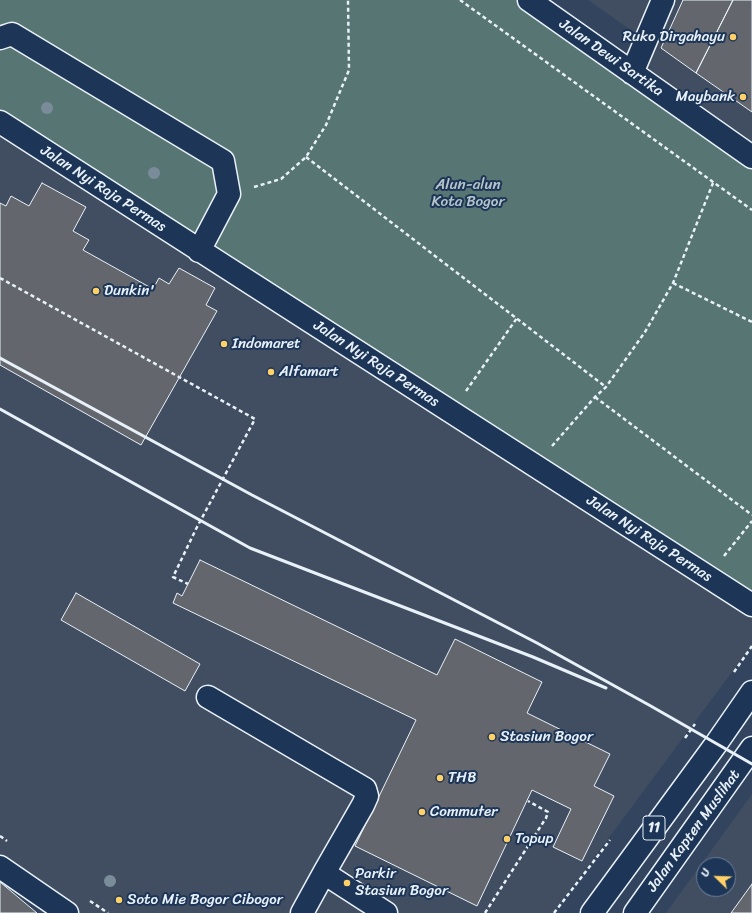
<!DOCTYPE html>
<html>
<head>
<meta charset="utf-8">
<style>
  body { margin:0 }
  #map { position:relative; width:752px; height:913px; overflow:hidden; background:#32445e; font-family:Sriracha,sans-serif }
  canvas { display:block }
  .north { position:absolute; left:696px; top:857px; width:40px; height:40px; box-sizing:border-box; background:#1d3557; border:1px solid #6e8097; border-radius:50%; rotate:293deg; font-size:11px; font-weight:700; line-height:16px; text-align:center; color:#e8f1f8 }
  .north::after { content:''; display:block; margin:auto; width:14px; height:18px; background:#ffd166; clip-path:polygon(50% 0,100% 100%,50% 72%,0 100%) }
</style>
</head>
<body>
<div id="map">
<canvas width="752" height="913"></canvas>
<div class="north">U</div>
</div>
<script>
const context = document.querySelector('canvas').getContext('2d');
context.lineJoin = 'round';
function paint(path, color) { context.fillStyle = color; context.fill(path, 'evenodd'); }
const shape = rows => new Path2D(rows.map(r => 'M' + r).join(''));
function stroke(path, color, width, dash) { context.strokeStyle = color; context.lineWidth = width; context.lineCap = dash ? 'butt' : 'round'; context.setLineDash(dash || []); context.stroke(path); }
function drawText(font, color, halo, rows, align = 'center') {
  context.font = font + ' Sriracha,sans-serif'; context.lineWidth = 4; context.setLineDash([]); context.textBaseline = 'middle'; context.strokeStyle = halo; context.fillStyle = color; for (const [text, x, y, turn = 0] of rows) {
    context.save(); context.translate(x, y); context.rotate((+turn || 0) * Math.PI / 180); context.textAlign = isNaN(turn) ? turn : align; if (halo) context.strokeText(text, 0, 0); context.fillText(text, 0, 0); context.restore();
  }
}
paint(shape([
  [588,0,656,0,642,38],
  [663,0,752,0,752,157,632,73],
  [0,122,752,605,752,645,553,913,79,913,0,856],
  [752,794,752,913,666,913],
  [704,865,728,865,728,889,704,889]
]), '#414e62');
paint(shape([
  [0,0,528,0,752,157,752,605,0,122]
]), '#577573');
const building = shape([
  [683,0,733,0,696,73,661,48,683,0],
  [733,0,752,0,752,112,696,73,733,0],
  [42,183,86,207,73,231,89,240,83,250,153,289,159,278,169,284,179,268,215,288,206,305,217,311,141,445,0,365,0,203,6,206,11,196,29,206,42,183],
  [200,560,437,675,455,639,542,682,527,713,610,754,594,786,614,796,582,861,553,847,571,809,532,790,477,906,355,846,416,720,173,603,177,593,182,596,200,560],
  [76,593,200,664,185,691,61,620,76,593],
  [0,882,37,913,0,913,0,882],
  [752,884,752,913,731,913,752,884]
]);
paint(building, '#63676d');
stroke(building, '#e8f1f8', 1);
const minor = shape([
  [529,0,752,157],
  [0,38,12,34,223,161,229,194,199,251],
  [632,73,663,0],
  [0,122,752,605],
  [208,697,365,789,367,796,363,805,324,873],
  [0,867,67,913],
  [302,913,324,873,386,913]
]);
const major = shape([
  [592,913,716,744,752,692],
  [635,913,752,748]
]);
stroke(minor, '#e8f1f8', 25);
stroke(major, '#e8f1f8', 25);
stroke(shape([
  [460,0,752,210],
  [306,157,606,387],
  [254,187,281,179,306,157,326,125,349,70,348,0],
  [0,278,255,419,196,529,173,577,188,584],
  [673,283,752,322],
  [466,391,517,318],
  [595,397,752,515],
  [552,446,595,397,606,387,645,332,673,283,713,183],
  [724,556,752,521],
  [734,672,752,646],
  [685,738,695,724],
  [0,836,7,841],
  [90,901,108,913],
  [485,913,546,818,548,812,528,801],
  [554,913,610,840]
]), '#e8f1f8', 2.5, [4, 3]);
stroke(minor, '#1d3557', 22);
stroke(major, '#1d3557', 22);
stroke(shape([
  [0,358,252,495,537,643,649,705,752,764],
  [0,409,250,548,533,657,606,688]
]), '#e8f1f8', 3);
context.fillStyle = '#7a8c99';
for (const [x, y] of [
  [47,108],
  [154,173],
  [110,881]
]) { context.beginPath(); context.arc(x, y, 6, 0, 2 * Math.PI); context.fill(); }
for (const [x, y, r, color] of [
  [733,37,4,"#ffd166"],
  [743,97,4,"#ffd166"],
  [96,291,4,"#ffd166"],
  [224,344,4,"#ffd166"],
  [271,372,4,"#ffd166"],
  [492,737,4,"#ffd166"],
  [440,778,4,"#ffd166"],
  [422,812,4,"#ffd166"],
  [507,839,4,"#ffd166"],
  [347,883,4,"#ffd166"],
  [119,900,4,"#ffd166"]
]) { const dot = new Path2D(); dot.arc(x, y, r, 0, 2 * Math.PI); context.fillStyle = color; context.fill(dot); stroke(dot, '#1d3557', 1.5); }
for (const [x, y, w] of [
  [654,828,22]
]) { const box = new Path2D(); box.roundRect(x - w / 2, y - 12, w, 24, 3); context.fillStyle = '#1d3557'; context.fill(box); stroke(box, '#e8f1f8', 1); }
drawText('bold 14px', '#e8f1f8', null, [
  ["11",654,828]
]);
drawText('15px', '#e8f1f8', '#1d3557', [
  ["Ruko Dirgahayu",725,37,"right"],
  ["Maybank",735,97,"right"],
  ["Dunkin'",104,291],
  ["Indomaret",232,344],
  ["Alfamart",279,372],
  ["Stasiun Bogor",500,737],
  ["THB",448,778],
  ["Commuter",430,812],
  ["Topup",515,839],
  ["Parkir",355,874],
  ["Stasiun Bogor",355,891],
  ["Soto Mie Bogor Cibogor",127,900]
], 'left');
drawText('15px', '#e8f1f8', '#1d3557', [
  ["Jalan Dewi Sartika",611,58,35],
  ["Jalan Nyi Raja Permas",103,189,33],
  ["Jalan Nyi Raja Permas",376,364,33],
  ["Jalan Nyi Raja Permas",649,539,33],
  ["Jalan Kapten Muslihat",694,831,-54]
]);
drawText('15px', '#b5c6c9', '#1d3557', [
  ["Alun-alun",468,185],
  ["Kota Bogor",468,202]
]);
</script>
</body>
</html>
